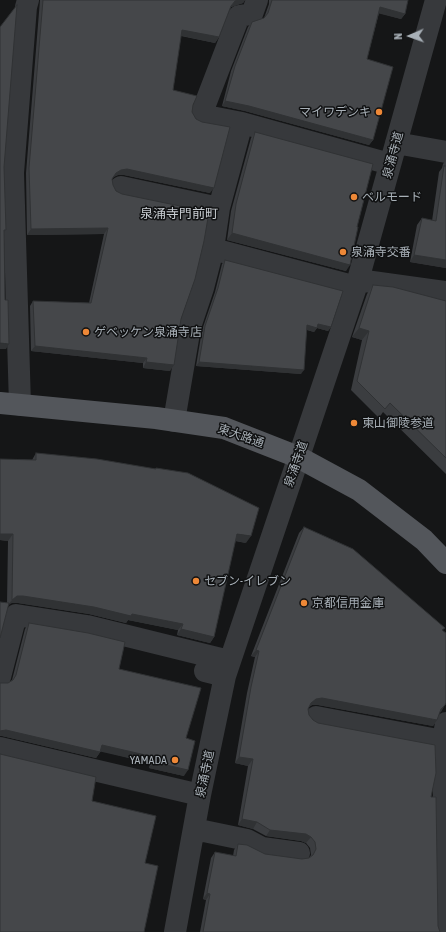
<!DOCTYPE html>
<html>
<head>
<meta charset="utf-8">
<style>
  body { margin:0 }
  #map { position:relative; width:446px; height:932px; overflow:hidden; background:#151617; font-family:"Asap Condensed",sans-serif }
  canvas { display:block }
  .north { position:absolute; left:390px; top:16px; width:40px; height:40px; -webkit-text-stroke:3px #101112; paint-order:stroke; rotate:268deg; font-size:11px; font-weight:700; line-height:16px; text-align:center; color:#a8b0b7 }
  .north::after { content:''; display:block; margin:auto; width:14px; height:18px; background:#a8b0b7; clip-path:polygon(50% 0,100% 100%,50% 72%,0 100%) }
</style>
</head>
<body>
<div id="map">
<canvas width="446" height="932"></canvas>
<div class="north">N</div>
</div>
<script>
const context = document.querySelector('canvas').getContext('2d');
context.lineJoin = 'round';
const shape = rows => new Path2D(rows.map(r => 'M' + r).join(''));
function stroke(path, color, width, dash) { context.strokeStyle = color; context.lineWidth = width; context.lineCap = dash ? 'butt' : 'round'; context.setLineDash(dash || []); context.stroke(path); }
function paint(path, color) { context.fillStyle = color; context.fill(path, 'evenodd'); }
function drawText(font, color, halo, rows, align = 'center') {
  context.font = font + ' "Asap Condensed","Noto Sans JP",sans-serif'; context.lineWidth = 3; context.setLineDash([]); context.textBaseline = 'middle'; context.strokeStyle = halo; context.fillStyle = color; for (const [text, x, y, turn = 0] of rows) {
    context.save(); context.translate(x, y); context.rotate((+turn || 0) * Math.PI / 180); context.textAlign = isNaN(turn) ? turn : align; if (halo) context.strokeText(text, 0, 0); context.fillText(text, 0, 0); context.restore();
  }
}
stroke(shape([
  [257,0,252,14,239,16,201,115,242,123,390,164],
  [396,143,446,152],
  [121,187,219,208],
  [213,249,356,287],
  [358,280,446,292],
  [20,405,13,173,26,7,28,0],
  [174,421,190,327,203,288,213,249,219,208,242,123],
  [205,671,225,676],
  [0,677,16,615,87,626,229,661],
  [316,717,443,741],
  [0,748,200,795],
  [194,829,247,840,262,848,299,853],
  [175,932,200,795,225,676,356,287,436,0],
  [446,932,443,741,446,723]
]), '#37393c', 22);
stroke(shape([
  [0,403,156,418,224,428,298,457,359,490,424,540,446,563]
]), '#53565b', 22);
paint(shape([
  [40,0,245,0,243,3,231,7,219,37,215,43,181,36,173,90,193,105,192,112,210,193,124,175,118,175,113,177,112,179,113,185,181,319,170,371,143,368,143,363,31,351,30,306,33,301,89,303,104,234,27,235,26,173],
  [269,0,408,0,405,14,401,19,379,13,367,59,373,140,369,145,245,111,222,106,231,71,248,27,252,22,264,18,269,4],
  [255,132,357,227,346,271,227,240,231,211,251,138],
  [446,160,446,268,410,262,417,225,422,218,432,221,439,172,442,168,443,164],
  [225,260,331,327,328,331,317,328,314,332,307,330,301,374,196,366,202,330,215,292,222,264],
  [373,285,446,301,446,474,383,412,379,418,351,390,362,340,352,337,367,294],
  [36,453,155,469,156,468,246,543,235,541,214,637,210,643,177,635,178,630,128,620,126,623,89,614,18,603,7,603,8,541,0,540,0,459,32,460],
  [304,527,443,630,445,705,439,713,437,720,433,726,318,705,312,705,309,707,308,709,309,715,313,720,431,797,438,926,440,932,200,932,206,900,203,899,211,858,215,852,233,856,234,850,238,844,265,854,302,859,309,858,311,855,310,848,306,843,301,841,266,836,253,829,238,825,248,766,235,763,247,693,255,657,251,656,299,533],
  [29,623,119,669,186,738,184,776,149,768,150,763,101,751,96,758,2,736,8,683,12,680,25,629]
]), '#3b3d40');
paint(shape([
  [238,0,245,0,243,3,231,7,235,1],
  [380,7,405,14,401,19,377,13],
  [182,30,219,37,215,43,178,35],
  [225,101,249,106,373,140,369,145,245,111,222,106],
  [127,169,214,188,210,193,124,175,118,175,112,178,116,173,121,170],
  [108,228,104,234,27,235,31,229],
  [232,233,350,265,346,271,227,240],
  [414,255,446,260,446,268,410,262],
  [318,324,331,327,328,331,317,328,314,332,304,329,307,325],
  [359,328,369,331,362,340,352,337],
  [0,343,9,344,6,349,0,349],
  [35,346,147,358,143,363,31,351],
  [146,362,174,365,170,371,143,368],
  [199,362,304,370,301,374,196,366],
  [0,534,13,534,8,541,0,540],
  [237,534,251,536,246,543,232,540],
  [17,596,23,596,94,607,132,614,183,624,178,630,128,620,126,623,89,614,18,603,12,603,7,606,12,600],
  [181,629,214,637,210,643,177,635],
  [256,650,259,651,255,657,251,656],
  [322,698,437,720,433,726,318,705,312,705,306,709,311,703,316,699],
  [445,705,441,712,436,715,441,709],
  [6,730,100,752,96,758,2,736,0,736,0,731],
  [102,745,154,757,150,763,98,751],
  [239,757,253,759,248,766,235,763],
  [153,762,188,770,184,776,149,768],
  [242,819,257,822,253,829,238,825],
  [270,830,306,834,311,837,306,843,301,841,266,836],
  [207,893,210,894,206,900,203,899]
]), '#303234');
const building = shape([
  [43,0,238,0,235,1,231,6,219,37,182,30,173,90,197,96,193,105,192,112,196,119,202,122,230,127,214,188,127,169,121,170,116,173,112,179,113,185,116,191,122,194,209,212,204,241,195,279,181,319,174,365,146,362,147,358,35,346,33,301,91,303,108,228,31,229,29,168,43,0],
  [272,0,408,0,405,14,380,7,367,59,393,67,373,140,249,106,225,101,235,66,252,22,264,18,268,13,272,0],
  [17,5,4,167,6,230,4,230,5,300,8,300,9,344,0,343,0,27,17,5],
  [255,132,373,164,357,227,358,227,350,265,232,233,236,204,255,132],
  [444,166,446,166,446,260,414,255,422,218,436,221,444,166],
  [225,260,343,291,331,327,318,324,317,328,307,325,304,370,199,362,205,326,218,288,225,260],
  [373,285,393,287,446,301,446,458,390,403,385,409,357,381,369,331,359,328,373,285],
  [36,453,97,459,156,469,156,468,188,473,259,508,251,536,237,534,214,637,181,629,183,624,132,614,131,616,94,607,23,596,17,596,12,600,13,534,0,534,0,459,36,460,36,453],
  [304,527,353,549,445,628,442,630,446,633,446,703,445,705,441,709,437,720,322,698,316,699,311,703,308,709,309,715,313,720,318,723,435,745,436,773,431,797,436,797,438,926,440,932,203,932,210,894,207,893,215,852,236,856,238,844,247,845,265,854,302,859,309,858,313,855,316,849,315,842,311,837,306,834,270,830,257,822,242,819,253,759,239,757,251,687,259,651,256,650,304,527],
  [0,602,9,603,0,638,0,602],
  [29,623,88,633,125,642,119,669,201,688,186,738,195,741,188,770,153,762,154,757,102,745,100,752,6,730,0,731,0,683,8,683,13,680,16,675,29,623],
  [0,754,96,777,92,801,156,816,145,863,158,866,144,932,0,932,0,754]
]);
paint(building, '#45474a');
stroke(building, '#303234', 1);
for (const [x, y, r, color] of [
  [379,112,4,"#ee8837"],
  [354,197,4,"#ee8837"],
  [343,252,4,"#ee8837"],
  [86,332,4,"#ee8837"],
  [354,423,4,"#ee8837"],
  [196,581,4,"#ee8837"],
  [304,603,4,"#ee8837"],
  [175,760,4,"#ee8837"]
]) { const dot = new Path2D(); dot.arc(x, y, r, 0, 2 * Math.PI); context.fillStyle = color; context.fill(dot); stroke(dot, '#101112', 1.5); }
drawText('12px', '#a8b0b7', '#101112', [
  ["マイワデンキ",371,112,"right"],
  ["ベルモード",362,197],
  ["泉涌寺交番",351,252],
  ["ゲベッケン泉涌寺店",94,332],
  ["東山御陵参道",362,423],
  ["セブン-イレブン",204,581],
  ["京都信用金庫",312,603],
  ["YAMADA",167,760,"right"]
], 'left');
drawText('12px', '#a8b0b7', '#101112', [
  ["泉涌寺道",393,155,-75],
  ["東大路通",241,436,19],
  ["泉涌寺道",296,464,-71],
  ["泉涌寺道",205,774,-78]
]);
drawText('13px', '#c9ced3', '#101112', [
  ["泉涌寺門前町",179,214]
]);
</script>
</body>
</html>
